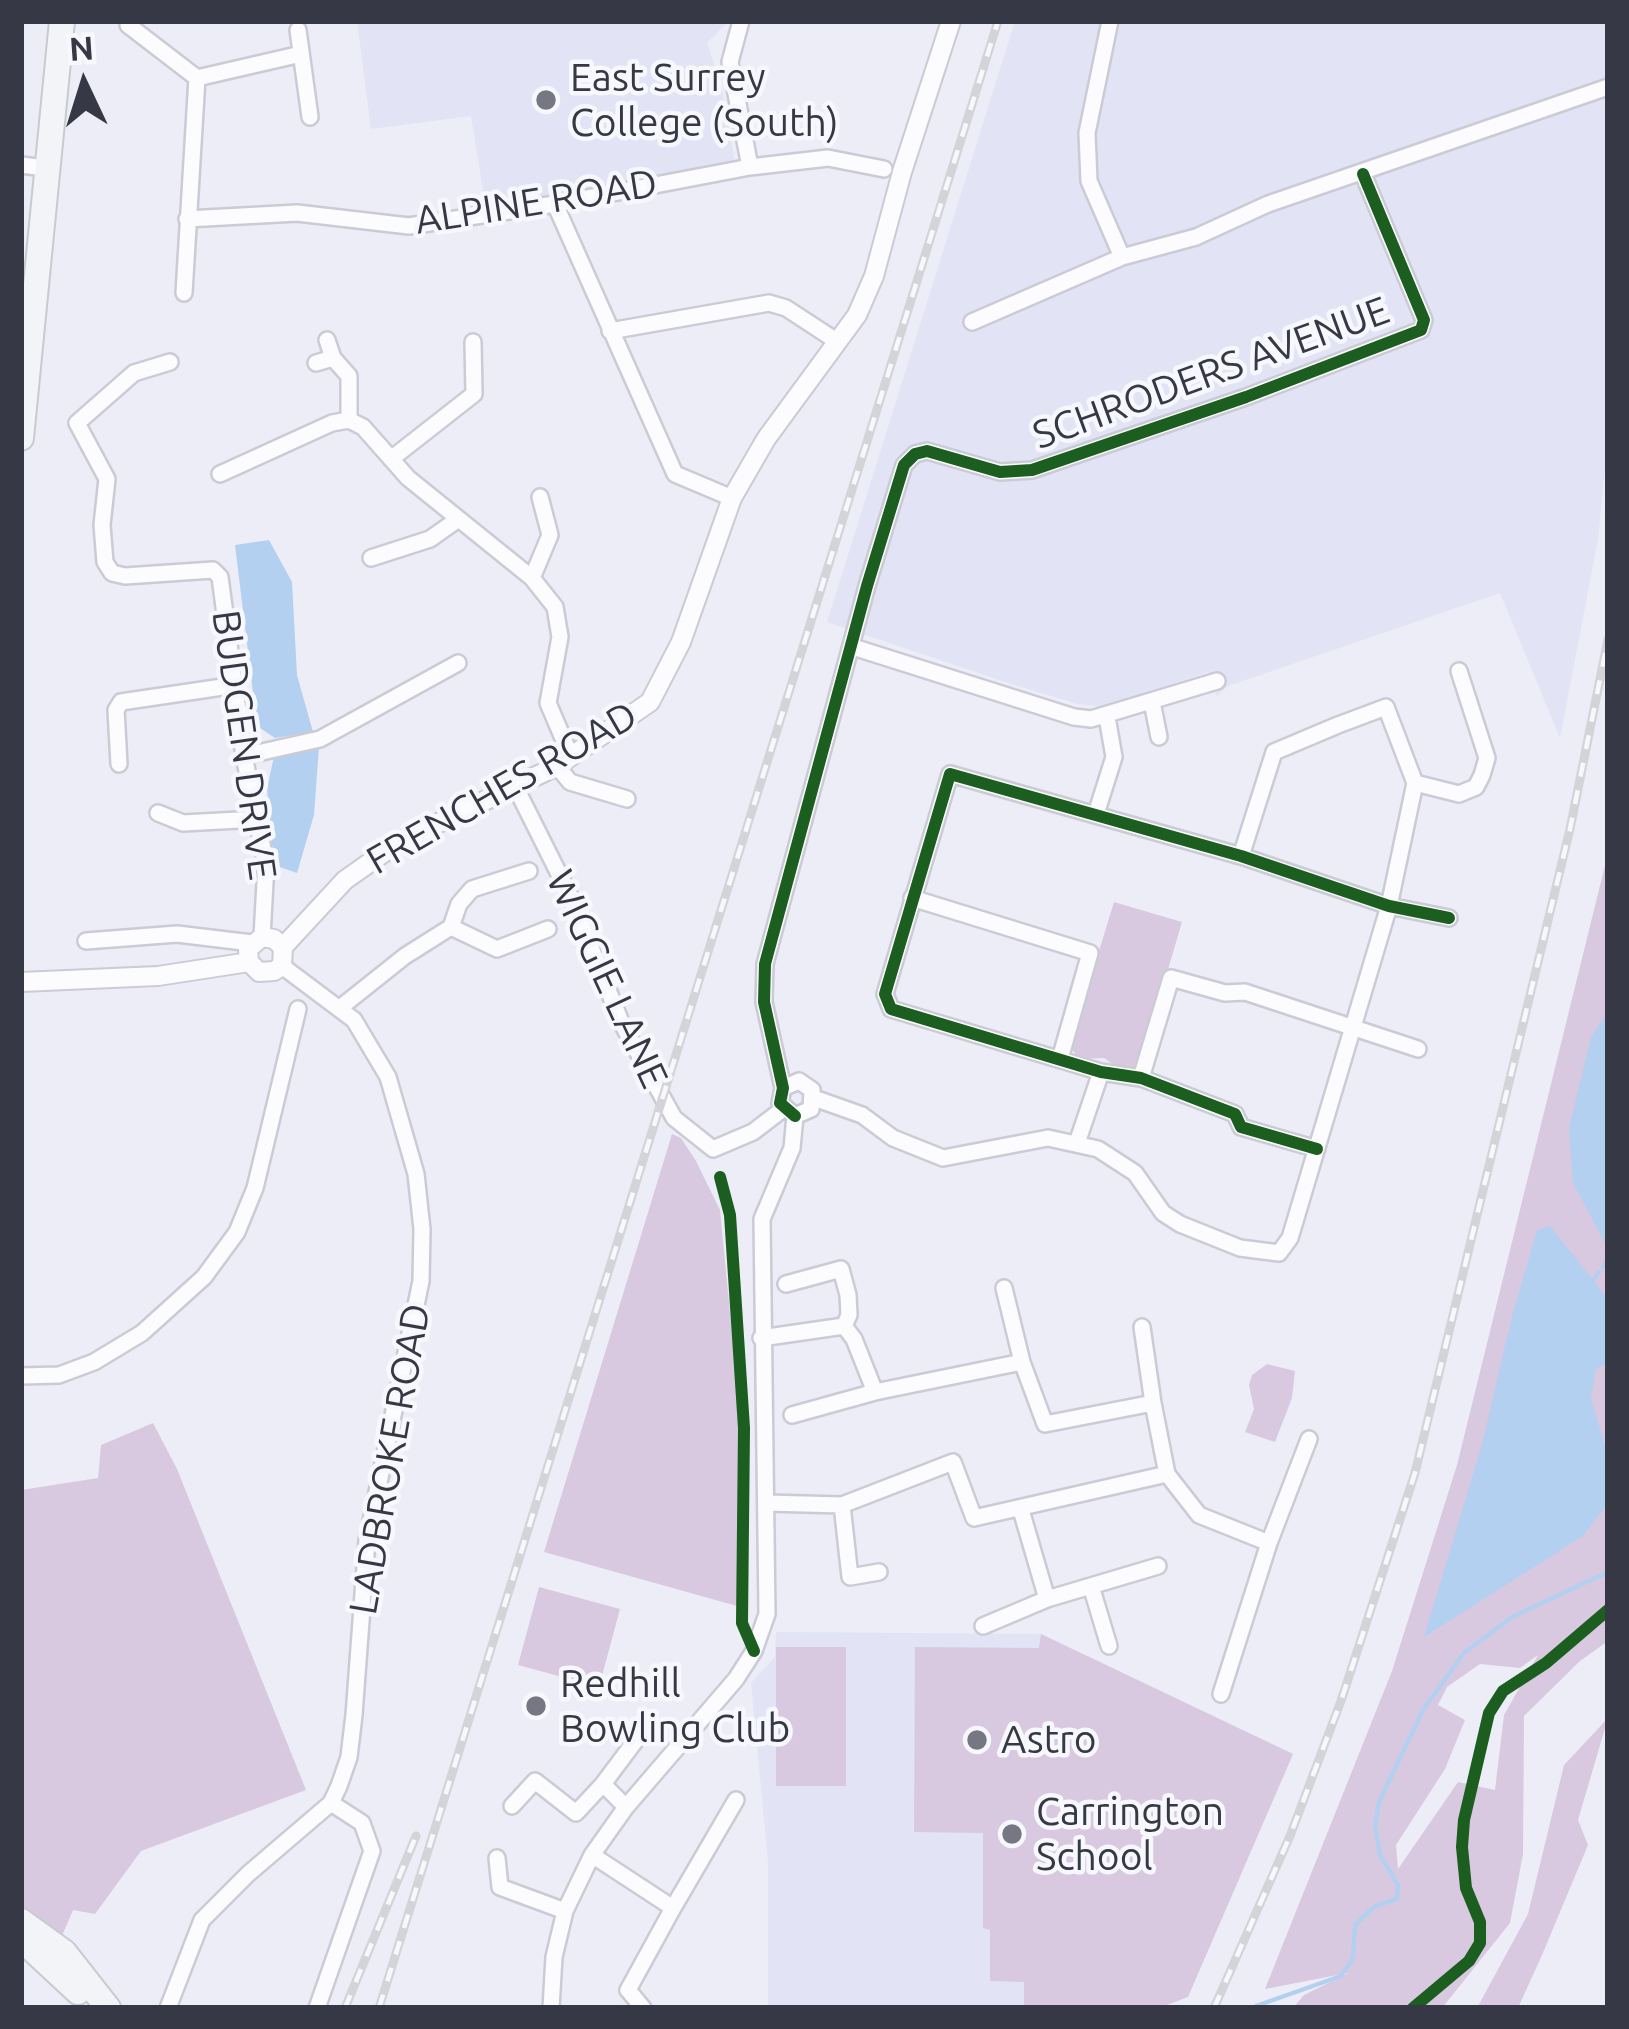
<!DOCTYPE html>
<html>
<head>
<meta charset="utf-8">
<style>
  body { margin:0 }
  #map { position:relative; width:1629px; height:2029px; overflow:hidden; background:#ededf8; font-family:Ubuntu,sans-serif }
  canvas { display:block }
  .frame { position:absolute; inset:0; border:24px solid #373845; pointer-events:none }
  .north { position:absolute; left:24px; top:24px; width:120px; height:120px; -webkit-text-stroke:9px #f7f7fe; paint-order:stroke; rotate:356deg; font-size:33px; font-weight:700; line-height:48px; text-align:center; color:#373845 }
  .north::after { content:''; display:block; margin:auto; width:42px; height:54px; background:#373845; clip-path:polygon(50% 0,100% 100%,50% 72%,0 100%) }
</style>
</head>
<body>
<div id="map">
<canvas width="1629" height="2029"></canvas>
<div class="frame"></div>
<div class="north">N</div>
</div>
<script>
const context = document.querySelector('canvas').getContext('2d');
context.lineJoin = 'round';
function paint(path, color) { context.fillStyle = color; context.fill(path, 'evenodd'); }
const shape = rows => new Path2D(rows.map(r => 'M' + r).join(''));
function stroke(path, color, width, dash) { context.strokeStyle = color; context.lineWidth = width; context.lineCap = dash ? 'butt' : 'round'; context.setLineDash(dash || []); context.stroke(path); }
function drawText(font, color, halo, rows, align = 'center') {
  context.font = font + ' Ubuntu,sans-serif'; context.lineWidth = 9; context.setLineDash([]); context.textBaseline = 'middle'; context.strokeStyle = halo; context.fillStyle = color; for (const [text, x, y, turn = 0] of rows) {
    context.save(); context.translate(x, y); context.rotate((+turn || 0) * Math.PI / 180); context.textAlign = isNaN(turn) ? turn : align; if (halo) context.strokeText(text, 0, 0); context.fillText(text, 0, 0); context.restore();
  }
}
paint(shape([
  [357,21,729,21,707,43,721,84,735,163,531,202,485,203,471,116,371,129],
  [1015,21,1608,21,1608,438,1598,539,1560,738,1500,593,1228,686,1217,696,1208,672,1102,707,1078,704,1011,684,827,622],
  [776,1632,1041,1634,1293,1754,1206,1955,1158,2008,768,2008,768,1862,751,1683,775,1657]
]), '#e2e3f5');
paint(shape([
  [1608,853,1608,1641,1580,1661,1524,1716,1523,1854,1510,1923,1442,2008,1293,2008,1304,1995,1348,1973,1265,1989,1392,1671,1457,1465],
  [1538,1655,1504,1715,1495,1790,1458,1782,1398,1869,1396,1845,1445,1769,1465,1720,1438,1705,1447,1687,1480,1664,1520,1668],
  [1114,902,1182,922,1139,1068,1132,1071,1121,1070,1104,1058,1078,1059,1070,1045],
  [672,1134,681,1138,696,1161,720,1210,740,1415,737,1606,544,1552],
  [1267,1364,1295,1371,1292,1398,1275,1442,1245,1432,1254,1409,1249,1385,1252,1375],
  [153,1423,177,1469,306,1790,141,1851,95,1914,73,1910,62,1936,21,1906,21,1490,98,1478,101,1445],
  [539,1587,620,1609,599,1687,518,1665],
  [1041,1634,1293,1754,1188,1997,1159,2008,1024,2008,1024,1982,990,1981,990,1930,983,1928,983,1833,914,1832,915,1647,1039,1648],
  [776,1647,846,1647,846,1786,776,1786],
  [1608,1718,1578,1820,1588,1845,1542,1955,1518,2008,1477,2008,1528,1914,1564,1765]
]), '#d9c9e0');
paint(shape([
  [269,540,292,582,297,675,313,732,275,738,257,726,235,545],
  [319,747,314,815,297,873,274,865,267,789,274,756],
  [1608,1011,1608,1249,1573,1183,1569,1128,1591,1037],
  [1550,1226,1608,1299,1608,1363,1596,1369,1591,1398,1608,1456,1608,1503,1583,1536,1424,1637,1482,1444,1512,1316,1537,1230]
]), '#b4d0f0');
stroke(shape([
  [1603,1267,1608,1260],
  [1593,1281,1599,1272],
  [1256,2006,1341,1976,1353,1958,1355,1925,1375,1906,1397,1899,1398,1885,1380,1855,1375,1826,1379,1802,1423,1710,1464,1653,1512,1617,1608,1572]
]), '#b4d0f0', 4.5);
const minor = shape([
  [741,21,730,62,750,167],
  [1110,21,1087,133,1089,181,1122,257],
  [128,25,197,78,301,54],
  [298,30,310,117],
  [21,165,45,168],
  [555,204,675,474,732,498],
  [187,219,297,213,409,226,555,204,750,167,828,158,884,169],
  [184,293,197,78],
  [972,322,1122,257,1196,237,1268,204,1608,87],
  [610,331,769,303,786,308,838,342],
  [327,340,333,358,349,376,349,420],
  [170,362,134,373,77,423,107,479,102,525,105,562,112,573,125,576,213,570,220,577,244,756,266,864,262,937],
  [316,363,333,358],
  [391,459,474,394,473,342],
  [220,474,332,423,349,420,363,427,408,478,532,578,555,607,560,637,548,703,571,757],
  [371,558,430,539,457,520],
  [532,578,550,535,540,497],
  [853,647,1074,717,1091,719,1217,681],
  [1152,702,1159,737],
  [244,756,320,739,458,663],
  [119,764,116,710,121,702,236,685],
  [557,766,570,782,627,799],
  [515,786,571,898,621,1022,674,1118,713,1149,753,1132,783,1109],
  [158,813,183,823,258,819],
  [1096,814,1114,757,1107,717],
  [1241,856,1274,752,1338,725,1386,707,1415,783],
  [912,898,1090,953,1060,1059],
  [451,927,497,949,548,929],
  [86,941,177,934,252,943],
  [341,1007,405,956,451,927,459,904,472,889,529,871],
  [1141,1078,1171,978,1225,993,1245,992,1418,1049],
  [783,1088,799,1081,812,1090,811,1109,795,1116],
  [814,1098,862,1115,893,1138,943,1158,1048,1138,1098,1149,1135,1173,1163,1213,1180,1224,1240,1248,1279,1253,1290,1238,1389,906,1415,783,1459,794,1476,787,1482,775,1487,758,1459,671],
  [795,1116,780,1103,783,1088,764,1002,765,964,867,586,904,465,915,454,927,451,1000,472,1032,470,1246,397,1421,330,1424,320,1363,174],
  [1077,1143,1101,1072],
  [1317,1149,1241,1127,1235,1114,1141,1078,1101,1072,891,1009,885,994,950,774,1241,856,1389,906,1449,918],
  [786,1284,841,1269,848,1295,849,1315,844,1326],
  [1004,1288,1022,1362],
  [1142,1327,1153,1403],
  [761,1338,844,1326,854,1339,875,1392,1022,1362,1045,1424,1153,1403,1167,1474],
  [21,1376,59,1375,94,1362,142,1333,204,1277,237,1232,255,1188,298,1009],
  [792,1415,875,1392],
  [767,1503,842,1505,953,1462,974,1518,1167,1474,1199,1515,1269,1543],
  [842,1505,850,1577,879,1572],
  [1021,1510,1047,1599],
  [1091,1586,1109,1646],
  [983,1626,1047,1599,1158,1566],
  [1221,1694,1269,1543,1309,1439],
  [603,1784,636,1740],
  [512,1806,535,1781,576,1813,603,1784,626,1807],
  [592,1855,673,1908,628,1990,643,2008],
  [497,1858,500,1887,565,1911],
  [673,1908,736,1800],
  [168,2008,202,1920,248,1874,331,1803,339,1786,349,1757,354,1715,367,1540,421,1281,422,1229,416,1174,388,1077,354,1020,282,966],
  [317,2008,372,1851,362,1823,331,1803],
  [551,2008,554,1957,565,1911,592,1855,626,1807,736,1679,754,1651,767,1614,762,1219,792,1148,795,1116]
]);
const tertiary = shape([
  [283,947,345,880,399,842,557,766,650,702,681,642,732,498,766,439,857,315,874,276,902,172,951,21],
  [249,962,259,972,274,971,282,966,283,947],
  [249,962,248,949,262,937,274,939,283,947],
  [21,982,158,976,249,962]
]);
const primary = shape([
  [21,438,62,21],
  [21,1921,64,1952,108,2008],
  [21,1939,78,1992]
]);
stroke(minor, '#cbcbd6', 20);
stroke(tertiary, '#cbcbd6', 22);
stroke(primary, '#c9c9d0', 28);
stroke(minor, '#fcfcfe', 15);
stroke(tertiary, '#fcfcfe', 18);
stroke(primary, '#f3f4f8', 24);
const rail = shape([
  [345,2008,416,1836],
  [379,2008,998,21],
  [1214,2008,1290,1836,1341,1701,1415,1473,1570,829,1608,639]
]);
stroke(rail, '#d4d4d8', 9);
stroke(rail, '#f7f7fe', 4.5, [14]);
stroke(shape([
  [795,1116,780,1103,783,1088,764,1002,765,964,867,586,904,465,915,454,927,451,1000,472,1032,470,1246,397,1421,330,1424,320,1363,174],
  [1317,1149,1241,1127,1235,1114,1141,1078,1101,1072,891,1009,885,994,950,774,1241,856,1389,906,1449,918],
  [720,1177,730,1215,744,1428,742,1623,754,1651],
  [1413,2008,1469,1961,1480,1943,1480,1922,1466,1888,1462,1847,1464,1820,1489,1713,1503,1691,1546,1663,1608,1610]
]), '#1b5e20', 12);
for (const [x, y, r, color] of [
  [546,100,12,"#777784"],
  [536,1706,12,"#777784"],
  [977,1740,12,"#777784"],
  [1012,1834,12,"#777784"]
]) { const dot = new Path2D(); dot.arc(x, y, r, 0, 2 * Math.PI); context.fillStyle = color; context.fill(dot); stroke(dot, '#f7f7fe', 4.5); }
drawText('39px', '#373845', '#f7f7fe', [
  ["East Surrey",570,78],
  ["College (South)",570,123],
  ["Redhill",560,1684],
  ["Bowling Club",560,1729],
  ["Astro",1001,1740],
  ["Carrington",1036,1812],
  ["School",1036,1857]
], 'left');
drawText('39px', '#373845', '#f7f7fe', [
  ["ALPINE ROAD",536,202,-9],
  ["SCHRODERS AVENUE",1211,373,-20],
  ["BUDGEN DRIVE",244,745,82],
  ["FRENCHES ROAD",502,788,-30],
  ["WIGGIE LANE",607,979,65],
  ["LADBROKE ROAD",390,1459,-80]
]);
</script>
</body>
</html>
